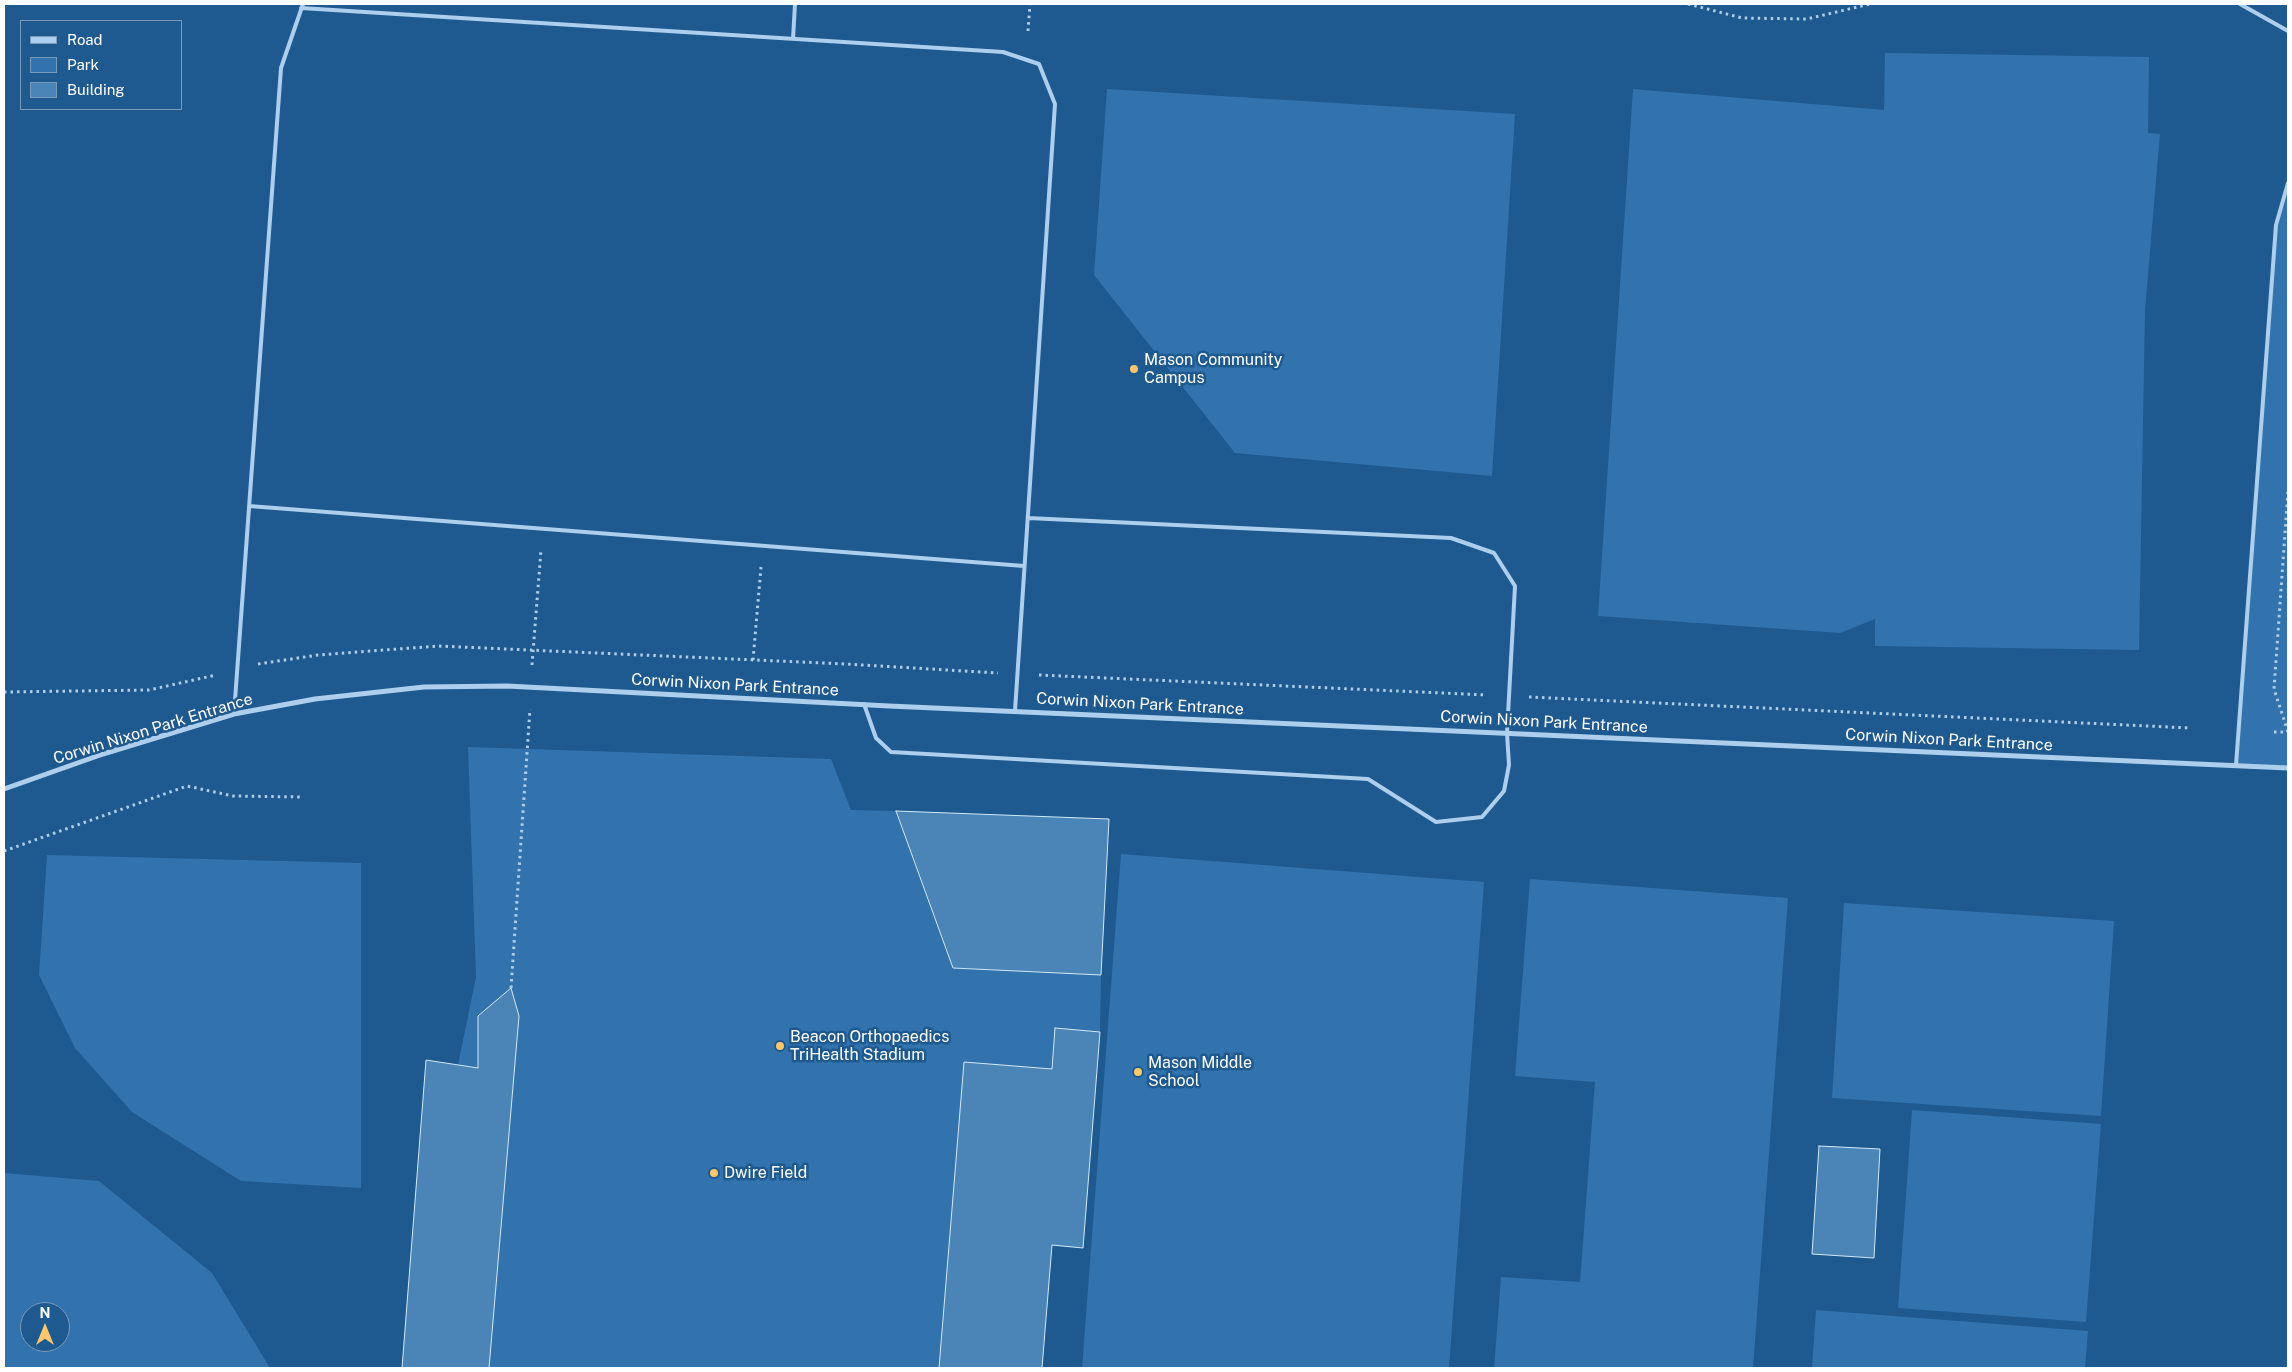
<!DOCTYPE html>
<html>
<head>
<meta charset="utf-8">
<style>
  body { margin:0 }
  #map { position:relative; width:2292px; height:1372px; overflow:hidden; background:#1e598f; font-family:"Public Sans",sans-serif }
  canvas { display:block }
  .frame { position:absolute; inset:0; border:5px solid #fff; pointer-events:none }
  .legend { position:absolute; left:20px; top:20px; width:162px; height:90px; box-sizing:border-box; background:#1e598f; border:1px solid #789bbc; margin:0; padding:6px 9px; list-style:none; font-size:15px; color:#fff }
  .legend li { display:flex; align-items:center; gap:10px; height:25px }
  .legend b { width:25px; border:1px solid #789bbc }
  .north { position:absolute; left:20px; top:1302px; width:50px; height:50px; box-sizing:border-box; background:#1e598f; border:1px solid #789bbc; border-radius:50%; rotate:0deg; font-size:14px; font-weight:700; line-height:20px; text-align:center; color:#fff }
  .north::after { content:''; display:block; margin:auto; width:18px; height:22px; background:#fcc76d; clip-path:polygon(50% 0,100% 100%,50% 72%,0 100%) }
</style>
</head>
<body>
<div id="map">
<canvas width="2292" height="1372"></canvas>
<div class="frame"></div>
<ul class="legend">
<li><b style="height:6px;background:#adcfed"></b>Road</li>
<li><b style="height:14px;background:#3273ad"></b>Park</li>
<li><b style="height:14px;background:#4b85b8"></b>Building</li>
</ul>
<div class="north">N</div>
</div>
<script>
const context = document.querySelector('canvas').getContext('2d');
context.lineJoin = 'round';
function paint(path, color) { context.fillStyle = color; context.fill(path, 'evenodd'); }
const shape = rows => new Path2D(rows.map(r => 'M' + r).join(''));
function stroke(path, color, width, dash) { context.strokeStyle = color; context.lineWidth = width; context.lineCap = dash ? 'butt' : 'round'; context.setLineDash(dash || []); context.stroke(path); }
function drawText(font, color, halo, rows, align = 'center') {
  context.font = font + ' "Public Sans",sans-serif'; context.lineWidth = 5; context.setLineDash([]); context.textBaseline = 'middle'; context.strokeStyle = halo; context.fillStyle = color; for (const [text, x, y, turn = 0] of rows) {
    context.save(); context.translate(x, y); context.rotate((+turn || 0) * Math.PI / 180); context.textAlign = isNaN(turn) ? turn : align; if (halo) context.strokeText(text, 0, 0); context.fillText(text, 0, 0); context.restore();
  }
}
paint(shape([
  [1885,53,2149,57,2148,133,2160,134,2145,310,2139,650,1875,646,1875,619,1840,633,1598,616,1633,89,1884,110],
  [1107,89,1515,114,1492,476,1235,453,1094,275],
  [2288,183,2288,768,2236,765,2276,225],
  [468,747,831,759,851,810,896,811,953,968,1101,975,1100,1032,1083,1248,1052,1246,1042,1368,402,1368,426,1060,458,1065,476,977],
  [1121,854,1484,882,1449,1368,1082,1368],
  [47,855,361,863,361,1188,241,1181,132,1112,75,1048,39,975],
  [1530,879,1788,898,1753,1368,1494,1368,1501,1277,1580,1282,1595,1082,1515,1076],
  [1844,903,2114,921,2101,1116,1832,1098],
  [1912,1110,2101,1124,2086,1322,1898,1308],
  [4,1173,99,1181,212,1273,270,1368,4,1368],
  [30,1312,60,1312,60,1342,30,1342],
  [1816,1310,2088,1331,2085,1368,1812,1368]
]), '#3273ad');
const building = shape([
  [896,811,1109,819,1101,975,953,968,896,811],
  [511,988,519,1016,489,1368,402,1368,426,1060,478,1068,478,1016,511,988],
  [1055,1028,1100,1032,1083,1248,1052,1245,1042,1368,939,1368,964,1062,1052,1069,1055,1028],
  [1819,1146,1880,1149,1874,1258,1812,1254,1819,1146]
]);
paint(building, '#4b85b8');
stroke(building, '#d3e8f9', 1);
stroke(shape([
  [1688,4,1742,18,1807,19,1870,4],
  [1028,31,1030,4],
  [753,660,761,567],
  [258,664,318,655,438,646,846,664,998,673],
  [532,665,541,550],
  [1039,675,1487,695],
  [4,692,149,690,216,675],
  [1529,697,2190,728],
  [2274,732,2288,732],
  [2288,732,2274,689,2288,491],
  [4,851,187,786,233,796,303,797],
  [511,988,530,709]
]), '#adcfed', 3, [2.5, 4]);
stroke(shape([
  [2240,4,2288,31],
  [301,8,1003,52,1039,64,1055,104,1015,711],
  [793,39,795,4],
  [249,506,1024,566],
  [864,704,876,738,891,752,1368,779,1436,822,1482,817,1504,791,1509,765,1507,733,1515,586,1494,553,1451,538,1028,518],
  [234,714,281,68,303,4],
  [2236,765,2276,225,2288,183]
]), '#adcfed', 4);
stroke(shape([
  [4,789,103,754,234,714,315,699,424,687,507,686,889,706,2288,768]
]), '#adcfed', 5);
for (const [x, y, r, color] of [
  [1134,369,5,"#fcc76d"],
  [780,1046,5,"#fcc76d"],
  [1138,1072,5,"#fcc76d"],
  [714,1173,5,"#fcc76d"]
]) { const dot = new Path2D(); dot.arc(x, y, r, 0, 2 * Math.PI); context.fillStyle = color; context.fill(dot); stroke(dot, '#1e598f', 2); }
drawText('16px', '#fff', '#1e598f', [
  ["Mason Community",1144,360],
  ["Campus",1144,378],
  ["Beacon Orthopaedics",790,1037],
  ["TriHealth Stadium",790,1055],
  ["Mason Middle",1148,1063],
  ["School",1148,1081],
  ["Dwire Field",724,1173]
], 'left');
drawText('16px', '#fff', '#1e598f', [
  ["Corwin Nixon Park Entrance",735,685,3],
  ["Corwin Nixon Park Entrance",1140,704,3],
  ["Corwin Nixon Park Entrance",1544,722,3],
  ["Corwin Nixon Park Entrance",153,729,-17],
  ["Corwin Nixon Park Entrance",1949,740,3]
]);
</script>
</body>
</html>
